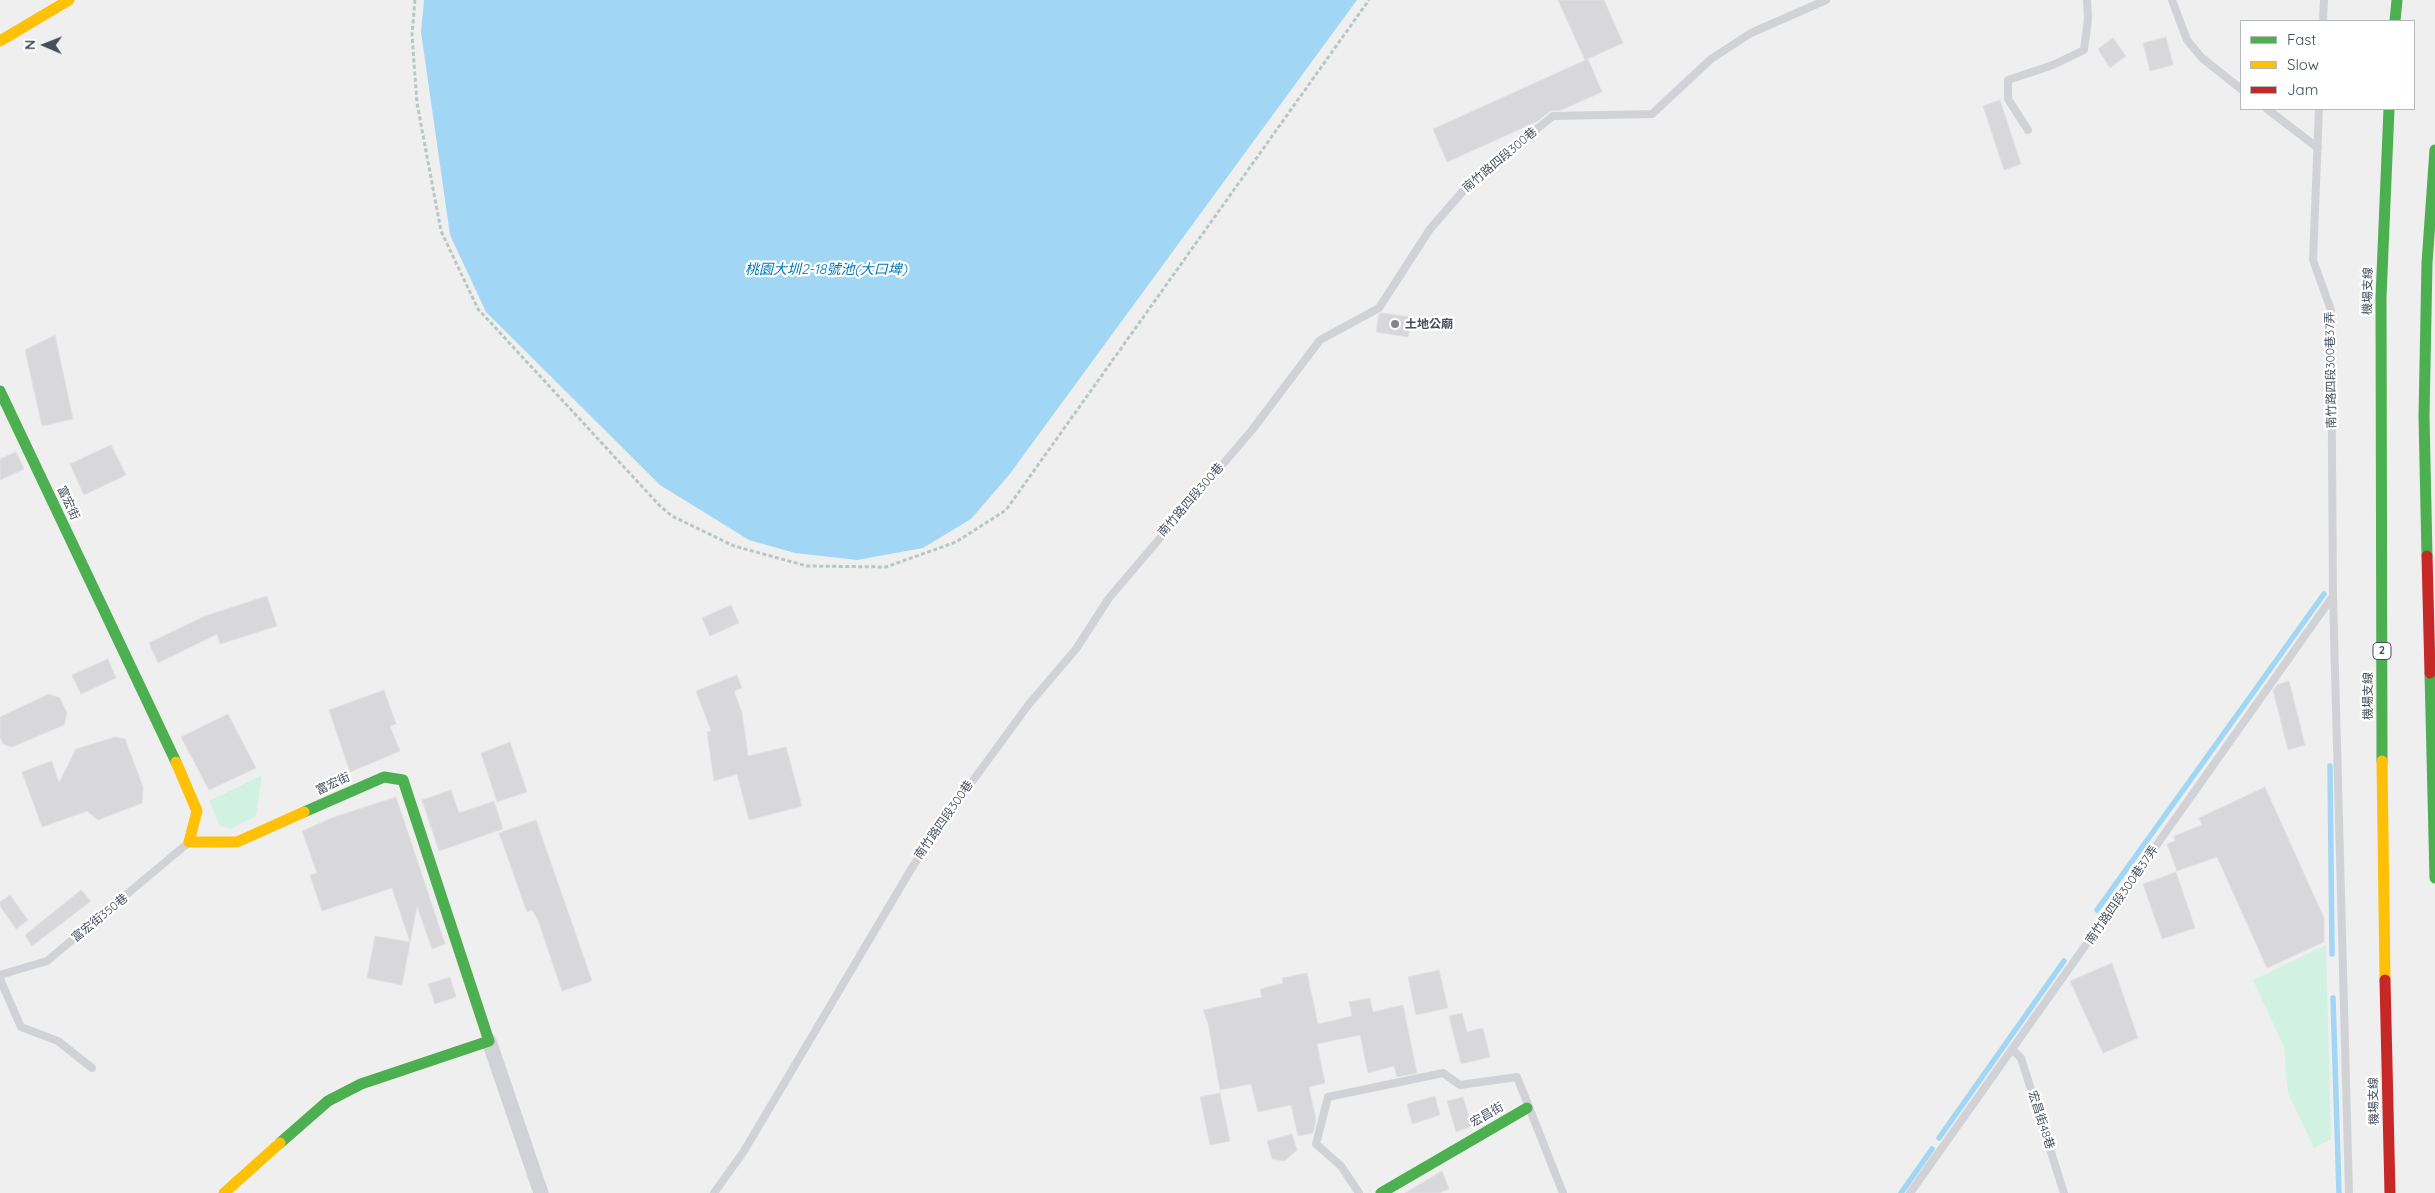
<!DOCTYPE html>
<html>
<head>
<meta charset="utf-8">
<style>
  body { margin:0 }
  #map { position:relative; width:2435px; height:1193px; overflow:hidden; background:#f0efef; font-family:Quicksand,sans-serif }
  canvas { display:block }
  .legend { position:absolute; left:2240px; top:20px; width:175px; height:90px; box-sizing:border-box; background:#fff; border:1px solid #b4b8bf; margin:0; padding:6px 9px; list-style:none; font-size:15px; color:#444e5e }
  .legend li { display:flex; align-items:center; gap:10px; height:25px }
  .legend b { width:25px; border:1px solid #b4b8bf }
  .north { position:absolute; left:20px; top:20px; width:50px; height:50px; -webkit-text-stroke:4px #fff; paint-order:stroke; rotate:271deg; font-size:14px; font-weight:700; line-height:20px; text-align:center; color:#444e5e }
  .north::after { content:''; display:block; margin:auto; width:18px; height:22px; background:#444e5e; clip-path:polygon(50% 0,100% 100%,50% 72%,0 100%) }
</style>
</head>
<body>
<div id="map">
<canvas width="2435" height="1193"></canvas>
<ul class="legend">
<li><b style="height:6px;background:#4caf50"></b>Fast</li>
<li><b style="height:6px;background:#ffc107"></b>Slow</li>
<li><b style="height:6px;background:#c62828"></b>Jam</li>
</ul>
<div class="north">N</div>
</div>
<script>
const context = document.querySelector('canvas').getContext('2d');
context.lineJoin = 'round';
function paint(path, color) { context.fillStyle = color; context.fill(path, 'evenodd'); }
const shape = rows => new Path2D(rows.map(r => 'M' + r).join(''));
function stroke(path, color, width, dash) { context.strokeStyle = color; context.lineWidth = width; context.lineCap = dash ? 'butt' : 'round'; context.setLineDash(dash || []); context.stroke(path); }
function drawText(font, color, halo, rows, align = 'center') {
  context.font = font + ' Quicksand,"Noto Sans TC",sans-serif'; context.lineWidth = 4.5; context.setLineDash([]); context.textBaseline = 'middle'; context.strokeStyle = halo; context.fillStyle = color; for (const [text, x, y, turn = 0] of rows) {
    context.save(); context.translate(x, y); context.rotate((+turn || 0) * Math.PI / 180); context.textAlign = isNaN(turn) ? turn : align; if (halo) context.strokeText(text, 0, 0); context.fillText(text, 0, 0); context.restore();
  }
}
paint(shape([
  [262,775,256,816,230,829,220,826,209,801],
  [2326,945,2331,1139,2314,1148,2288,1093,2284,1047,2253,980]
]), '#d1f2e2');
paint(shape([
  [424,0,1357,0,1009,475,971,519,923,548,857,560,795,553,749,540,660,485,486,312,450,235,421,32]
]), '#a1d7f4');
stroke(shape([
  [2330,766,2332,954],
  [2097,910,2324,594],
  [2333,998,2339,1193],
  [1939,1138,2064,961],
  [1901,1193,1932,1149]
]), '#a1d7f4', 5.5);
const building = shape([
  [1558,0,1604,0,1623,43,1585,60,1558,0],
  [2166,37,2173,65,2150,71,2143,43,2166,37],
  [2113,38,2126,56,2110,68,2098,49,2113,38],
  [1588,59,1602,92,1561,110,1550,111,1538,121,1447,162,1433,129,1588,59],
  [2000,100,2021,164,2004,170,1983,106,2000,100],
  [1382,313,1413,317,1408,337,1376,332,1379,314,1382,313],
  [55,335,73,419,42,426,25,350,55,335],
  [111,445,126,475,84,495,70,464,111,445],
  [16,452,24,469,0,480,0,459,16,452],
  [267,596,277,626,220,644,217,634,158,663,149,643,205,616,267,596],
  [731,605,739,623,710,636,702,618,731,605],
  [108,659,116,678,81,694,72,675,108,659],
  [737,675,742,688,734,691,742,713,748,756,786,747,802,806,749,820,737,774,714,781,707,732,711,731,696,691,737,675],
  [2289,681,2305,745,2288,750,2273,690,2277,685,2289,681],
  [384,690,396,724,390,726,400,751,350,772,329,710,384,690],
  [49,694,60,698,67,713,64,725,12,747,3,744,0,737,0,717,49,694],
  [228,714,256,768,209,790,181,737,228,714],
  [115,737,125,739,143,787,142,803,98,820,87,811,42,827,22,772,52,761,59,783,76,749,115,737],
  [510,742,527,792,497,802,481,753,510,742],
  [2265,787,2324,918,2324,942,2267,968,2217,857,2177,871,2167,844,2175,841,2174,836,2202,825,2199,818,2265,787],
  [451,790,459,813,494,801,503,829,439,851,422,800,451,790],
  [396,797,445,944,432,949,417,906,402,985,367,978,375,936,410,942,392,888,322,911,310,875,317,873,302,831,334,817,396,797],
  [536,820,592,981,562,991,538,920,532,910,527,912,499,833,536,820],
  [2176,872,2195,928,2162,939,2143,884,2176,872],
  [81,890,91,901,32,946,25,935,81,890],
  [10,895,28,920,16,929,0,906,0,902,10,895],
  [2112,963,2138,1038,2103,1053,2070,981,2112,963],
  [1439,970,1448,1008,1416,1015,1408,977,1439,970],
  [1307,973,1318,1024,1352,1016,1349,1002,1370,998,1373,1012,1403,1005,1417,1073,1397,1077,1394,1066,1368,1073,1360,1035,1317,1044,1325,1083,1309,1087,1316,1120,1313,1133,1298,1136,1291,1105,1258,1112,1251,1084,1220,1090,1208,1023,1203,1010,1262,997,1260,989,1283,983,1282,978,1307,973],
  [450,977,456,997,435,1004,428,984,450,977],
  [1462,1013,1467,1032,1483,1028,1490,1057,1461,1064,1449,1016,1462,1013],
  [1220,1093,1230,1141,1210,1145,1200,1097,1220,1093],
  [1435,1096,1440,1115,1412,1124,1407,1104,1435,1096],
  [1463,1097,1472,1126,1456,1132,1447,1101,1463,1097],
  [1292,1134,1297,1150,1285,1161,1272,1159,1267,1141,1292,1134],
  [1442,1171,1449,1189,1439,1193,1405,1193,1442,1171]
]);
paint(building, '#d8d8db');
stroke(building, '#e1e1e2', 1);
stroke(shape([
  [415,0,412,35,417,103,441,231,478,309,660,506,672,516,734,546,807,566,886,567,956,542,1006,510,1369,0]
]), '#b9c7c4', 3, [4, 2.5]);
stroke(shape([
  [2172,0,2187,40,2202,58,2241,89],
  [2323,21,2324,0],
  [2267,109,2318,148],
  [2319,109,2313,260,2331,310,2333,596,2349,1193],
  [2028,130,2008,99,2008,80,2053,65,2084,50,2088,19,2087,0],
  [0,975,47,961,188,843],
  [0,979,21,1027,58,1041,92,1068],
  [2012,1049,2021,1058,2064,1193],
  [714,1193,744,1151,913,866,955,805,1029,704,1076,649,1109,598,1252,430,1320,340,1379,308,1430,229,1471,182,1553,116,1652,114,1711,59,1751,33,1826,0],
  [1359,1193,1341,1166,1316,1144,1328,1097,1443,1073,1460,1085,1517,1077,1563,1193],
  [1910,1193,2333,596]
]), '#d0d2d6', 8);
stroke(shape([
  [489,1041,541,1193]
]), '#d0d2d6', 15);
stroke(shape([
  [2395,21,2397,0],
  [0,391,176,762],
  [2427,556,2424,416,2427,263,2435,150],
  [2430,673,2435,878],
  [2382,761,2381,297,2389,109],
  [280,1143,328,1101,361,1084,489,1041,403,780,384,777,304,812],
  [1381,1193,1527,1108]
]), '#4caf50', 11);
stroke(shape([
  [0,41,69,0],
  [2382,761,2385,980],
  [176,762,197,811,189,842,237,842,304,812],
  [224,1193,280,1143]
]), '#ffc107', 11);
stroke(shape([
  [2427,556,2430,673],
  [2385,980,2390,1193]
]), '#c62828', 11);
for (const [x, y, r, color] of [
  [1395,324,5,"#808691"]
]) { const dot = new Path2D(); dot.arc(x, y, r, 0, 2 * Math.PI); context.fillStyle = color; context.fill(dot); stroke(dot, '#fff', 2); }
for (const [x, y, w] of [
  [2382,651,18]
]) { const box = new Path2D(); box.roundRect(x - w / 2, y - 8.5, w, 17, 4); context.fillStyle = '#fff'; context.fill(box); stroke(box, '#444e5e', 1); }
drawText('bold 11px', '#444e5e', null, [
  ["2",2382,651]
]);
drawText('12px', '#444e5e', '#fff', [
  ["南竹路四段300巷",1500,160,-40],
  ["機場支線",2368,291,-89],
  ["南竹路四段300巷37弄",2331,370,-91],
  ["南竹路四段300巷",1191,500,-49],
  ["富宏街",68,503,65],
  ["機場支線",2368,696,-90],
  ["富宏街",333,784,-25],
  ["南竹路四段300巷",944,820,-55],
  ["南竹路四段300巷37弄",2122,895,-55],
  ["富宏街350巷",100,918,-39],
  ["機場支線",2374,1101,-91],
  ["宏昌街",1487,1115,-30],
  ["宏昌街48巷",2041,1120,72]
]);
drawText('bold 12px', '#444e5e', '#fff', [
  ["土地公廟",1405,324]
], 'left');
drawText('italic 14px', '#0077b5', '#fff', [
  ["桃園大圳2-18號池(大口埤)",826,270]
]);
</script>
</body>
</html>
